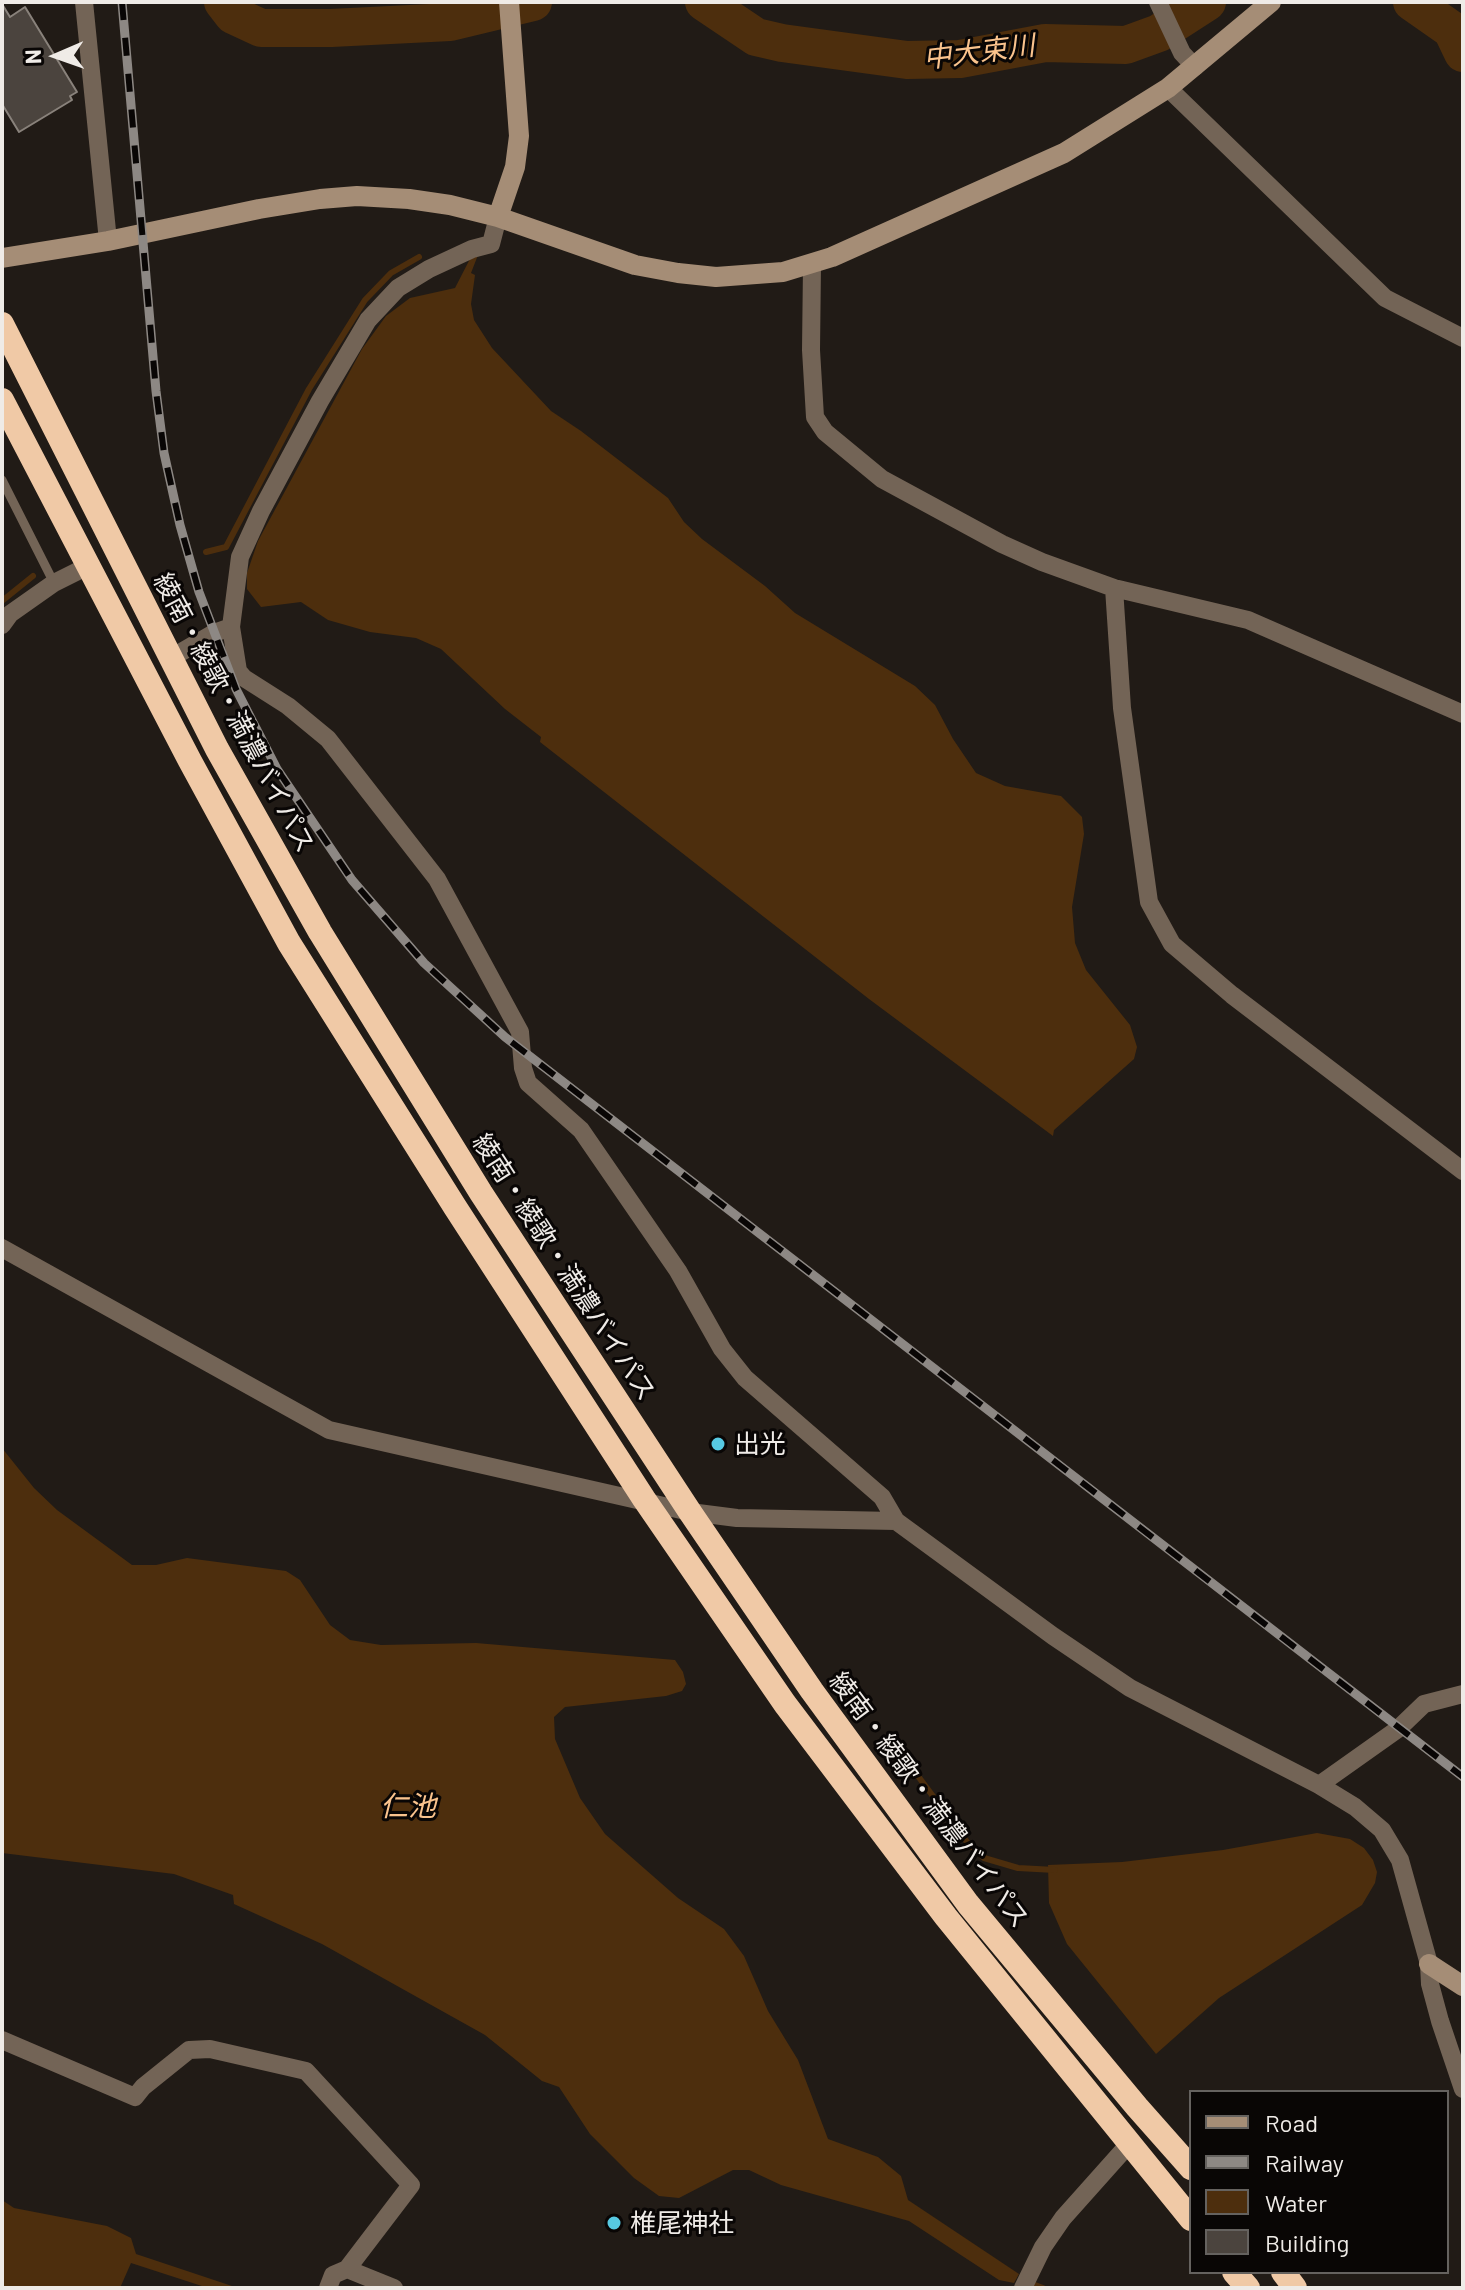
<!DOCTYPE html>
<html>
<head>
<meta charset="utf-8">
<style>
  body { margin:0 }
  #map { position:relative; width:1465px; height:2290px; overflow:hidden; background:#211b16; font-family:Barlow,sans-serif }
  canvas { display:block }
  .frame { position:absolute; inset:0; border:4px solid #efebe7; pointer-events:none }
  .legend { position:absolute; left:1189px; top:2090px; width:260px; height:184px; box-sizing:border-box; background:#090605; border:2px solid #65625f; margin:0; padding:10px 14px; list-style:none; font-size:24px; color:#efebe7 }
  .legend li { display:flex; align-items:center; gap:16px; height:40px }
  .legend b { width:40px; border:2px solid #65625f }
  .north { position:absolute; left:16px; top:16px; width:80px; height:80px; -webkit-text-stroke:6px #090605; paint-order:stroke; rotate:268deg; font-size:22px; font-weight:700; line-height:32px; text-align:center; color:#efebe7 }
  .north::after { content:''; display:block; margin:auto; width:28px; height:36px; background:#efebe7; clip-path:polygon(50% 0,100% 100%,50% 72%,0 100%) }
</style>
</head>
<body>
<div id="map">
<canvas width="1465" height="2290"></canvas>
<div class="frame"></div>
<ul class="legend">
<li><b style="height:10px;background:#a58d76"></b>Road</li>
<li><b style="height:10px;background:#8d8884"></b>Railway</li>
<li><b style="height:22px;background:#4d2e0d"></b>Water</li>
<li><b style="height:22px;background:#4b443e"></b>Building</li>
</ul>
<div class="north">N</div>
</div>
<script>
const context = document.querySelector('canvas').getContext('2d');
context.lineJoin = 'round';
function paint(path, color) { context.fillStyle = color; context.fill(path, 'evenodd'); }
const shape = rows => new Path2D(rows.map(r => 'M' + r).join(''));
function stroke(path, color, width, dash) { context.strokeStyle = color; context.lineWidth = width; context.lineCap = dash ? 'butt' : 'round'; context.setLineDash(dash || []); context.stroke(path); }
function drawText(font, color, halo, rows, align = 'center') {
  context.font = font + ' Barlow,"Noto Sans JP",sans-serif'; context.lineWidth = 6; context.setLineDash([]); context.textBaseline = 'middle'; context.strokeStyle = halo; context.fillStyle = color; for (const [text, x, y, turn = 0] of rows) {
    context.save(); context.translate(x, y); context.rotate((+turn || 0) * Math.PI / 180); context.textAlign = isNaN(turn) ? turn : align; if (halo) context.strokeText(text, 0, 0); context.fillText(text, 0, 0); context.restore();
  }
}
paint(shape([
  [473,253,478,255,471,273,475,275,471,304,474,320,492,348,551,411,581,431,668,498,684,522,702,539,765,586,795,613,915,686,935,705,953,739,976,773,1005,786,1061,796,1082,817,1084,834,1072,907,1075,943,1086,970,1130,1025,1137,1047,1134,1059,1054,1130,1053,1136,869,999,540,742,541,737,505,709,441,649,416,638,370,632,328,620,301,602,261,607,247,589,247,573,258,541,362,349,386,316,410,298,455,288],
  [2,1448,34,1488,57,1510,132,1565,156,1565,187,1558,286,1571,300,1580,330,1625,350,1640,381,1645,476,1643,675,1660,683,1672,686,1684,682,1691,666,1696,565,1707,554,1717,555,1739,580,1798,605,1834,678,1898,724,1929,744,1956,768,2011,798,2060,828,2139,878,2157,901,2176,908,2200,1019,2274,1014,2283,999,2280,909,2221,781,2185,749,2170,733,2170,679,2198,659,2196,634,2178,590,2134,559,2087,542,2081,485,2035,322,1944,234,1904,233,1895,174,1874,2,1853],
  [1317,1833,1350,1839,1364,1848,1373,1860,1377,1872,1375,1883,1362,1905,1219,1998,1156,2054,1067,1944,1049,1903,1048,1865,1122,1862,1223,1850],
  [2,2200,14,2208,107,2226,131,2238,136,2254,238,2288,208,2288,131,2263,120,2288,2,2288]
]), '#4d2e0d');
stroke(shape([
  [269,15,269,28],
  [206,552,226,547,309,389,365,300,391,273,419,257],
  [2,601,33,576],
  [912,1768,967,1842,984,1858,1018,1868,1055,1870],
  [1027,2282,1043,2288]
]), '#4d2e0d', 6);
stroke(shape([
  [223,2,233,15,261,28,331,28,450,22,533,2],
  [704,2,756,37,782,43,907,60,960,59,1045,43,1126,45,1159,33,1207,2],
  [1412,2,1452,30,1463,53]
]), '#4d2e0d', 38);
const building = shape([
  [2,4,10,17,25,7,77,92,70,96,72,100,19,132,2,104,2,4]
]);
paint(building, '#4b443e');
stroke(building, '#89827b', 2);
stroke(shape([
  [2,480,54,583]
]), '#736456', 9);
stroke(shape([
  [84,2,108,241],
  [1158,2,1182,53,1195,67],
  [1168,88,1385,298,1463,338],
  [812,265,811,350,815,417,825,432,882,479,1002,544,1042,562,1114,588,1248,620,1463,714],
  [1114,588,1122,708,1149,902,1172,944,1232,995,1463,1171],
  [2,625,10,614,54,583,88,566],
  [231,627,238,671,244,678,288,706,328,739,437,879,520,1032,523,1068,528,1083,581,1130,678,1271,722,1349,745,1378,882,1497,896,1521,1053,1636,1130,1688,1319,1785,1355,1807,1382,1830,1400,1860,1429,1964,1430,1984,1440,2021,1463,2089],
  [171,658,214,633,231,627,240,557,261,511,320,401,368,320,398,288,429,269,472,249,491,244,498,217],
  [2,1248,329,1430,690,1512,737,1518,896,1521],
  [1319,1785,1398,1729,1424,1704,1463,1694],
  [2,2040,135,2097,143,2087,189,2050,210,2049,306,2071,411,2185,347,2269,333,2275,328,2288],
  [347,2269,394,2288],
  [1023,2288,1043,2247,1063,2218,1129,2144]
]), '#736456', 18);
stroke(shape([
  [498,217,515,167,519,136,509,2],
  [2,258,108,241,259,209,320,199,357,196,409,199,450,205,498,217,635,265,678,273,716,277,783,272,832,257,1064,153,1168,88,1271,2],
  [1429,1964,1463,1986]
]), '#a58d76', 20);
stroke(shape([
  [2,324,217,749,320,932,481,1193,690,1512,812,1691,968,1904,1137,2107,1191,2168],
  [2,400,190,761,289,943,455,1207,644,1499,785,1704,946,1917,1191,2219],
  [1234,2272,1248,2288],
  [1283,2272,1295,2288]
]), '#f0c9a6', 24);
const rail = shape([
  [122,2,156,391,164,453,180,525,199,592,236,689,277,769,352,880,424,963,505,1037,1463,1777]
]);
stroke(rail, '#8d8884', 9);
stroke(rail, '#090605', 6, [18]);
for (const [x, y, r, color] of [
  [718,1444,8,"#57c9e2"],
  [614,2223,8,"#57c9e2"]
]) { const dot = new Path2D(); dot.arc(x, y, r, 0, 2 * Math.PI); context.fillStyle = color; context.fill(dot); stroke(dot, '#090605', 3); }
drawText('26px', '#efebe7', '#090605', [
  ["綾南・綾歌・満濃バイパス",234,713,62],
  ["綾南・綾歌・満濃バイパス",564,1267,57],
  ["綾南・綾歌・満濃バイパス",929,1800,53]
]);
drawText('26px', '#efebe7', '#090605', [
  ["出光",734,1444],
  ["椎尾神社",630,2223]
], 'left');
drawText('italic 28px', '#fac38d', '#090605', [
  ["中大束川",979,52,-7],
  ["仁池",408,1807]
]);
</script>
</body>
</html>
